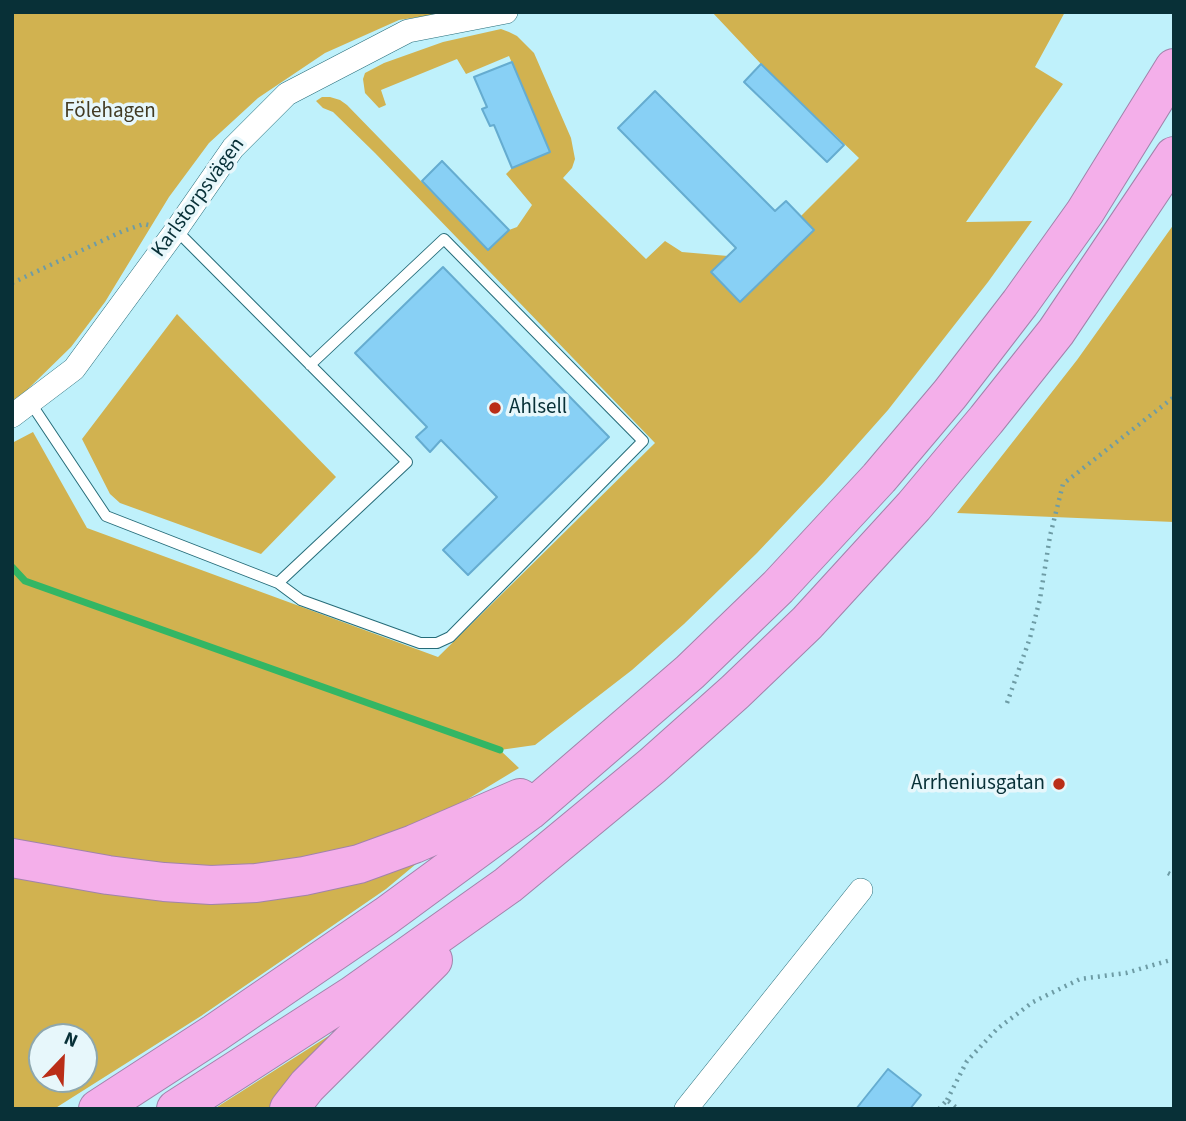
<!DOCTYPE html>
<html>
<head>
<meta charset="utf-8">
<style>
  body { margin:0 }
  #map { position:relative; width:1186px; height:1121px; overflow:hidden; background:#bff1fb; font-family:"Source Sans 3",sans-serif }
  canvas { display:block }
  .frame { position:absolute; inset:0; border:14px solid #083037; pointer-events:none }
  .north { position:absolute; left:28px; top:1023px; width:70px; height:70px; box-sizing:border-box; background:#e7f7fb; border:2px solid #8ea7ad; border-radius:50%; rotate:23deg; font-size:19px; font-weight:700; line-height:28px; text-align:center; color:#083037 }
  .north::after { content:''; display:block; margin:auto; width:24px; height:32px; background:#ba2e18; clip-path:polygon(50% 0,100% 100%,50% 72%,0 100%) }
</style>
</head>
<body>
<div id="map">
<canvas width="1186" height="1121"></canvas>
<div class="frame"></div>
<div class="north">N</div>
</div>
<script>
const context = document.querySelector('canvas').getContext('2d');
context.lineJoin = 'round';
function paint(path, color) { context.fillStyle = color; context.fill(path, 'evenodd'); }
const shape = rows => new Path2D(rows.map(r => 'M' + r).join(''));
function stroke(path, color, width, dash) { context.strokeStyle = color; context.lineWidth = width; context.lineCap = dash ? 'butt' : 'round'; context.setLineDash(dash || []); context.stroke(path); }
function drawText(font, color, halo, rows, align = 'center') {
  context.font = font + ' "Source Sans 3",sans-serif'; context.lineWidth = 7; context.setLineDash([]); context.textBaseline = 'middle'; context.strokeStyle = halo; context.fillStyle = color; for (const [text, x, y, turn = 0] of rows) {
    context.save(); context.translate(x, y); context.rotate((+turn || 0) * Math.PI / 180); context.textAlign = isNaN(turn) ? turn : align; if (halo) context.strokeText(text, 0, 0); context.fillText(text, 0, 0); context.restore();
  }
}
paint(shape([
  [12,12,453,12,399,20,325,53,258,98,209,143,169,197,105,302,71,347,27,390,12,401],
  [712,12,1065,12,1035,67,1063,84,966,222,1032,221,988,282,888,410,824,482,757,553,684,624,632,670,535,745,500,750,519,768,448,811,324,857,202,869,124,862,12,841,12,443,33,432,87,528,438,657,655,443,375,153,333,112,323,108,316,101,322,97,330,97,340,100,347,105,488,250,509,230,517,227,532,205,506,174,512,168,550,152,509,56,466,74,457,59,381,90,386,105,379,108,365,93,363,79,365,73,384,63,443,42,501,29,509,32,517,36,534,53,571,138,575,159,572,168,563,178,646,259,665,241,682,252,728,256,711,272,740,302,814,230,801,216,859,158,761,64],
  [1174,224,1174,522,957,513,1077,360],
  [177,314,336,477,261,554,120,503,110,494,82,439],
  [422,859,386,889,201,1016,54,1109,12,1109,12,872],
  [42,1037,84,1037,84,1079,42,1079],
  [352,1021,274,1109,214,1109]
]), '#d1b250');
stroke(shape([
  [12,567,25,581,500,750]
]), '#33b664', 7);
const building = shape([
  [512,62,550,152,512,168,494,125,490,126,482,109,487,107,474,77,512,62],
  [761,64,844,145,827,162,744,82,761,64],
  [655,91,775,211,786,201,814,230,740,302,711,272,736,248,618,128,655,91],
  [442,161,509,230,488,250,422,181,442,161],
  [443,267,609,437,468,575,443,550,497,497,441,440,430,452,416,437,427,427,355,353,443,267],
  [888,1069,921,1095,910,1109,856,1109,888,1069]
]);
paint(building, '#88d0f5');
stroke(building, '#65acd0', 2);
const lane = shape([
  [30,402,106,516,278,583,407,462,176,230],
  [278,583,301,600,420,643,437,643,450,637,643,441,444,239,310,365]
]);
const street = shape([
  [12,416,74,369,176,230,233,148,287,94,408,31,506,12],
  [686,1109,861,890]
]);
const highway = shape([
  [12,858,108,875,164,882,211,885,256,883,304,876,359,864,414,844,520,798],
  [98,1109,215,1033,386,916,529,811,690,672,778,587,879,478,950,394,1020,303,1085,212,1174,68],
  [176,1109,353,995,508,885,652,766,735,692,807,623,914,506,986,420,1056,332,1174,156],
  [289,1109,307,1086,433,960]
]);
stroke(lane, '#266c79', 12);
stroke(street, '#266c79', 24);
stroke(highway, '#a183ab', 40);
stroke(shape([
  [12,283,123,231,144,224,152,226],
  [1007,703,1030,638,1040,599,1050,536,1063,484,1174,397],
  [1168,873,1174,876],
  [947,1100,967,1061,997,1029,1033,1002,1080,979,1126,973,1174,959],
  [939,1109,947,1100,958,1109]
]), '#6e9ca5', 4.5, [2, 5]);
stroke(lane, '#fff', 10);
stroke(street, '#fff', 23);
stroke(highway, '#f4afea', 38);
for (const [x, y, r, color] of [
  [495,408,7,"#ba2e18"],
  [1059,784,7,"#ba2e18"]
]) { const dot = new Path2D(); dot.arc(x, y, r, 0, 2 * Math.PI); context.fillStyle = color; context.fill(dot); stroke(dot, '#e7f7fb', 2.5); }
drawText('21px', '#433b23', '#e7f7fb', [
  ["Fölehagen",110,112]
]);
drawText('21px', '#083037', '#e7f7fb', [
  ["Karlstorpsvägen",199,198,-54]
]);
drawText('21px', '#083037', '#e7f7fb', [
  ["Ahlsell",509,408],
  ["Arrheniusgatan",1045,784,"right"]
], 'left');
</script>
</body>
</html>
